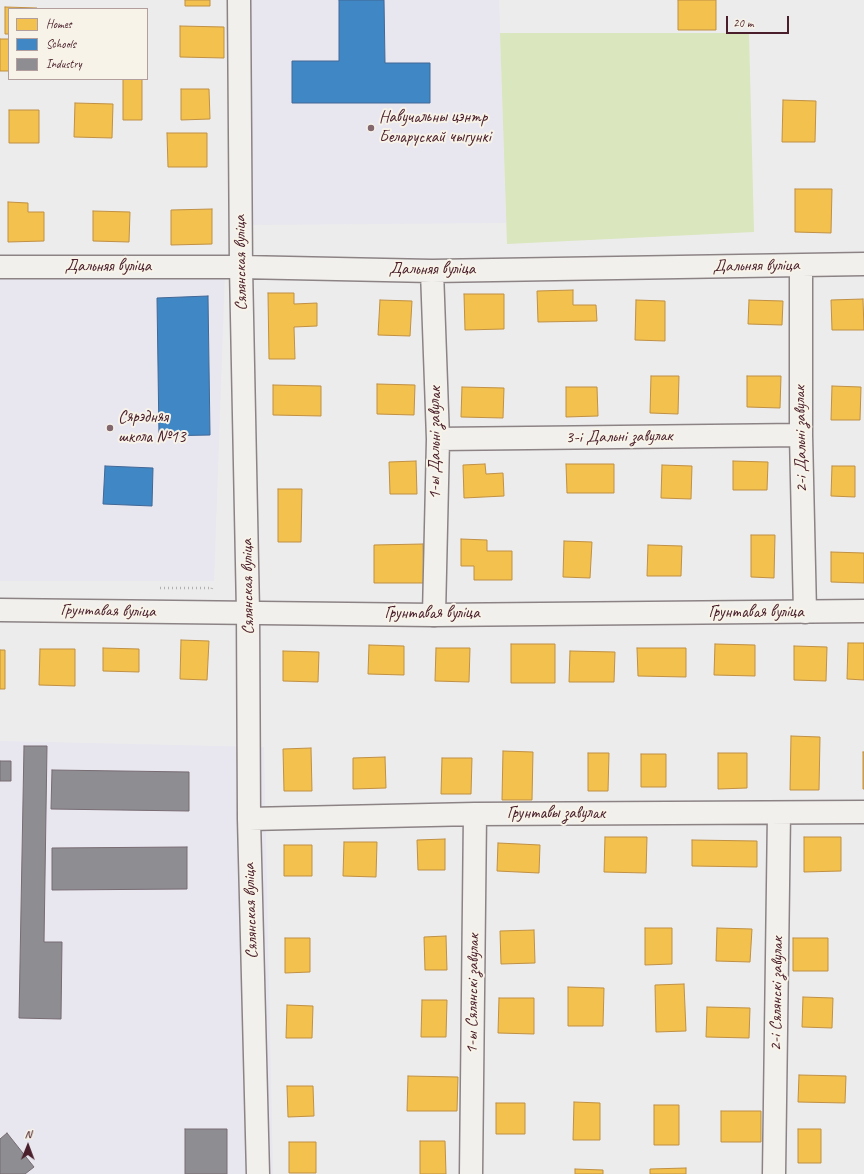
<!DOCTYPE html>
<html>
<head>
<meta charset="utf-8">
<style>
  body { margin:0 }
  #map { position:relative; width:864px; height:1174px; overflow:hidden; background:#edecec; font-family:Caveat,sans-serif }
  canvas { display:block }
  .legend { position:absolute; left:8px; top:8px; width:140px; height:72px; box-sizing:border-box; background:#f7f3e8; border:1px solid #b29e9c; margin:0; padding:5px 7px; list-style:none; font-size:12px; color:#4a1f2b }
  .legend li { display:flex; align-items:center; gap:8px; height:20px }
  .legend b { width:20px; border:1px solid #b29e9c }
  .north { position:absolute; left:8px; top:1126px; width:40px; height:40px; -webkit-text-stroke:3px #f7f3e8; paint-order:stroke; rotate:1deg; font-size:11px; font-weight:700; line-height:16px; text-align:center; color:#4a1f2b }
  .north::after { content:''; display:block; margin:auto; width:14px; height:18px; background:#4a1f2b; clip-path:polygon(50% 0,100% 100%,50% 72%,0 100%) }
  .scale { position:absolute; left:726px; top:16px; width:63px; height:18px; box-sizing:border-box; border:2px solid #4a1f2b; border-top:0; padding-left:5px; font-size:12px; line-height:14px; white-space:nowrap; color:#4a1f2b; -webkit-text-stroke:3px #f7f3e8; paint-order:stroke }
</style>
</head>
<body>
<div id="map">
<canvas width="864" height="1174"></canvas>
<ul class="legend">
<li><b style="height:11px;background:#f2c14e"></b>Homes</li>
<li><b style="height:11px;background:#3f88c5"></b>Schools</li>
<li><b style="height:11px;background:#8d8d92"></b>Industry</li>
</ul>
<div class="north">N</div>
<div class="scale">20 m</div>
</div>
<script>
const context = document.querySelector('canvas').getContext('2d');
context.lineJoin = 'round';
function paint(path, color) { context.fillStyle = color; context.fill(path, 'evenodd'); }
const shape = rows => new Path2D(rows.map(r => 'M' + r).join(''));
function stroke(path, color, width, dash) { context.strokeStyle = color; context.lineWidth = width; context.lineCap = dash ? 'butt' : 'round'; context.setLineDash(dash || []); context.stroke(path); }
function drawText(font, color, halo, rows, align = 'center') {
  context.font = font + ' Caveat,sans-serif'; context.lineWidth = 4; context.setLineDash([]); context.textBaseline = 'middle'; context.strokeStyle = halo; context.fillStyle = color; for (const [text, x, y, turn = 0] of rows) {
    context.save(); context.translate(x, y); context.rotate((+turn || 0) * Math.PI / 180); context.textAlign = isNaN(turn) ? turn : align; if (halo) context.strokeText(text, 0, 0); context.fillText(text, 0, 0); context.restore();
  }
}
paint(shape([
  [239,0,499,0,506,223,241,225],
  [225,271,214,581,0,581,0,276],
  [0,741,264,747,273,1174,0,1174]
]), '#e8e6ef');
paint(shape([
  [500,33,749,33,754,232,507,244]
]), '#d9e6be');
const homes = shape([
  [185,0,210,0,210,6,185,6,185,0],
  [678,0,716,0,716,30,678,30,678,0],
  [5,7,37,8,37,9,9,9,9,34,5,34,5,7],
  [180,26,224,27,224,58,180,57,180,26],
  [0,39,9,39,9,71,0,71,0,39],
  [123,79,142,79,142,120,123,120,123,79],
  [181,89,209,89,210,119,181,120,181,89],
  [783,100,816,101,815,142,782,142,783,100],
  [75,103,113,104,112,138,74,137,75,103],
  [9,110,39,110,39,143,9,143,9,110],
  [167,133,207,133,207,167,168,167,167,133],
  [795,189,832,189,831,233,795,232,795,189],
  [8,202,28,203,28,212,44,212,44,241,8,242,8,202],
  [212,209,212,244,171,245,171,210,212,209],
  [93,211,130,212,129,242,93,241,93,211],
  [573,290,573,305,596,305,597,321,538,322,537,291,573,290],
  [268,293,294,293,294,304,317,303,317,326,294,327,295,359,269,359,268,293],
  [464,294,504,294,504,329,465,330,464,294],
  [863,299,864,330,832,330,831,300,863,299],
  [380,300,412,301,410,336,378,335,380,300],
  [636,300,665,301,665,341,635,340,636,300],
  [749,300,783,301,782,325,748,324,749,300],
  [651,376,679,376,678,414,650,413,651,376],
  [747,376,781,376,780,408,747,407,747,376],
  [377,384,415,385,414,415,377,414,377,384],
  [273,385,321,386,321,416,273,415,273,385],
  [832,386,861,387,860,420,831,420,832,386],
  [462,387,504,388,503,418,461,417,462,387],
  [566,387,597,387,598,416,566,417,566,387],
  [416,461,417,494,390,494,389,462,416,461],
  [733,461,768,462,767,490,733,490,733,461],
  [485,464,486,474,503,473,504,496,464,498,463,465,485,464],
  [566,464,614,464,614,493,567,493,566,464],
  [662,465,692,466,691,499,661,498,662,465],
  [832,466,855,466,855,497,831,496,832,466],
  [278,489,302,489,301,542,278,542,278,489],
  [751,535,775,535,774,578,751,577,751,535],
  [461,539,487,540,487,551,512,551,512,580,474,580,474,566,461,566,461,539],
  [564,541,592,542,590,578,563,577,564,541],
  [423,544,424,583,374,583,374,545,423,544],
  [648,545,682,546,681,576,647,576,648,545],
  [831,552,864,553,864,583,831,582,831,552],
  [181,640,209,641,207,680,180,679,181,640],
  [848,643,864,643,864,680,847,679,848,643],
  [511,644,555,644,555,683,511,683,511,644],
  [715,644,755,645,755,676,714,675,715,644],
  [369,645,404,646,404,675,368,674,369,645],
  [794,646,827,647,826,681,794,680,794,646],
  [103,648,139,649,139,672,103,671,103,648],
  [436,648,470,648,469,682,435,681,436,648],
  [637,648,686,648,686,677,638,676,637,648],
  [40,649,75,649,75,686,39,685,40,649],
  [0,650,5,650,5,689,0,689,0,650],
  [283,651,319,652,318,682,283,681,283,651],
  [570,651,615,652,614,682,569,682,570,651],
  [791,736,820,737,819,790,790,790,791,736],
  [311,748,312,791,284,791,283,749,311,748],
  [503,751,533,752,532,800,502,800,503,751],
  [863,752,864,752,864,789,863,789,863,752],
  [588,753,609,753,608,791,588,791,588,753],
  [718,753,747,753,747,788,718,789,718,753],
  [641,754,666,754,666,787,641,787,641,754],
  [385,757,386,788,353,789,353,758,385,757],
  [442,758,472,758,471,794,441,794,442,758],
  [605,837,647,837,646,873,604,872,605,837],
  [804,837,841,837,841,871,804,872,804,837],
  [445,839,445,870,418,870,417,840,445,839],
  [692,840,757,841,757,867,692,866,692,840],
  [344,842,377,842,376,877,343,876,344,842],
  [498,843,540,845,539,873,497,871,498,843],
  [284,845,312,845,312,876,284,876,284,845],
  [645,928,672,928,672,964,645,965,645,928],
  [717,928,752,929,750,962,716,961,717,928],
  [534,930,535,963,501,964,500,931,534,930],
  [446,936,447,970,425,970,424,937,446,936],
  [285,938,310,938,310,972,285,973,285,938],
  [793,938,828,938,828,971,793,971,793,938],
  [684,984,686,1031,656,1032,655,985,684,984],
  [568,987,604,988,603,1026,568,1026,568,987],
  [803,997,833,998,832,1028,802,1027,803,997],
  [499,998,534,998,534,1034,498,1033,499,998],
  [422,1000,447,1000,446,1037,421,1037,422,1000],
  [287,1005,313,1006,312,1038,286,1038,287,1005],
  [707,1007,750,1008,749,1038,706,1037,707,1007],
  [799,1075,846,1076,845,1103,798,1102,799,1075],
  [408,1076,458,1077,457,1111,407,1111,408,1076],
  [287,1086,313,1086,314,1116,288,1117,287,1086],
  [574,1102,600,1103,600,1140,573,1140,574,1102],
  [496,1103,525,1103,525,1134,496,1134,496,1103],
  [654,1105,679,1105,679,1145,654,1145,654,1105],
  [721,1111,761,1111,761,1142,721,1142,721,1111],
  [798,1129,821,1129,821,1163,798,1163,798,1129],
  [420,1141,445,1141,446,1174,420,1174,420,1141],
  [289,1142,316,1142,316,1173,289,1173,289,1142],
  [686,1168,686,1174,650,1174,650,1169,686,1168],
  [575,1169,603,1170,603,1174,575,1174,575,1169]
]);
paint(homes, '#f2c14e');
stroke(homes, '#c09044', 1);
const schools = shape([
  [339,0,384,0,385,63,430,63,430,103,292,103,292,61,339,61,339,0],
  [208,296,210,435,159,436,157,298,208,296],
  [105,466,153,468,152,506,103,504,105,466]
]);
paint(schools, '#3f88c5');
stroke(schools, '#426897', 1);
const industry = shape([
  [24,746,47,746,44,942,62,942,61,1019,19,1018,24,746],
  [0,761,11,761,11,781,0,781,0,761],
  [52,770,189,772,189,811,51,809,52,770],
  [187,847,187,889,52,890,52,848,187,847],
  [185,1129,227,1129,227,1174,185,1174,185,1129],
  [7,1133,34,1167,25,1174,0,1174,0,1139,7,1133]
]);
paint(industry, '#8d8d92');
stroke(industry, '#796c73', 1);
const minor = shape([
  [239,0,241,267,248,612,249,819,258,1174],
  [801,266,801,435,805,612],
  [0,267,241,267,432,271,864,264],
  [432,271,438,439,434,615],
  [438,439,801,435],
  [249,819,475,814,864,812],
  [471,1174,475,814],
  [774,1174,779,813]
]);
const secondary = shape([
  [0,610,434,615,864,611]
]);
stroke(minor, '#8c8385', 25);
stroke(secondary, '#8c8385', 25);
stroke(shape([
  [160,588,212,588,211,591]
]), '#b5afae', 2.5, [1, 3]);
stroke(minor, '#f1f0ed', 22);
stroke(secondary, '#f1f0ed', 22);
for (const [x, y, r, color] of [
  [371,128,4,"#83676f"],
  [110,428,4,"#83676f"]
]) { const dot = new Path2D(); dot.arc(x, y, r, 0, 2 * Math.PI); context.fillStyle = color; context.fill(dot); stroke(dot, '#f7f3e8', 1.5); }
drawText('17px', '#4a1f2b', '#f7f3e8', [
  ["Навучальны цэнтр",379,118],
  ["Беларускай чыгункі",379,138],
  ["Сярэдняя",118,418],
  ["школа №13",118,438]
], 'left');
drawText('17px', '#4a1f2b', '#f7f3e8', [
  ["Сялянская вуліца",241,263,-91],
  ["Дальняя вуліца",756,266,-1],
  ["Дальняя вуліца",108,267],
  ["Дальняя вуліца",432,270],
  ["3-і Дальні завулак",619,437,-1],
  ["2-і Дальні завулак",801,439,-91],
  ["1-ы Дальні завулак",436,443,-90],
  ["Сялянская вуліца",248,587,-91],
  ["Грунтавая вуліца",108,611,1],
  ["Грунтавая вуліца",756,613],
  ["Грунтавая вуліца",432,614],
  ["Грунтавы завулак",556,814],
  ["Сялянская вуліца",251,911,-92],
  ["1-ы Сялянскі завулак",473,994,-89],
  ["2-і Сялянскі завулак",777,994,-89]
]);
</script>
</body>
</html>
